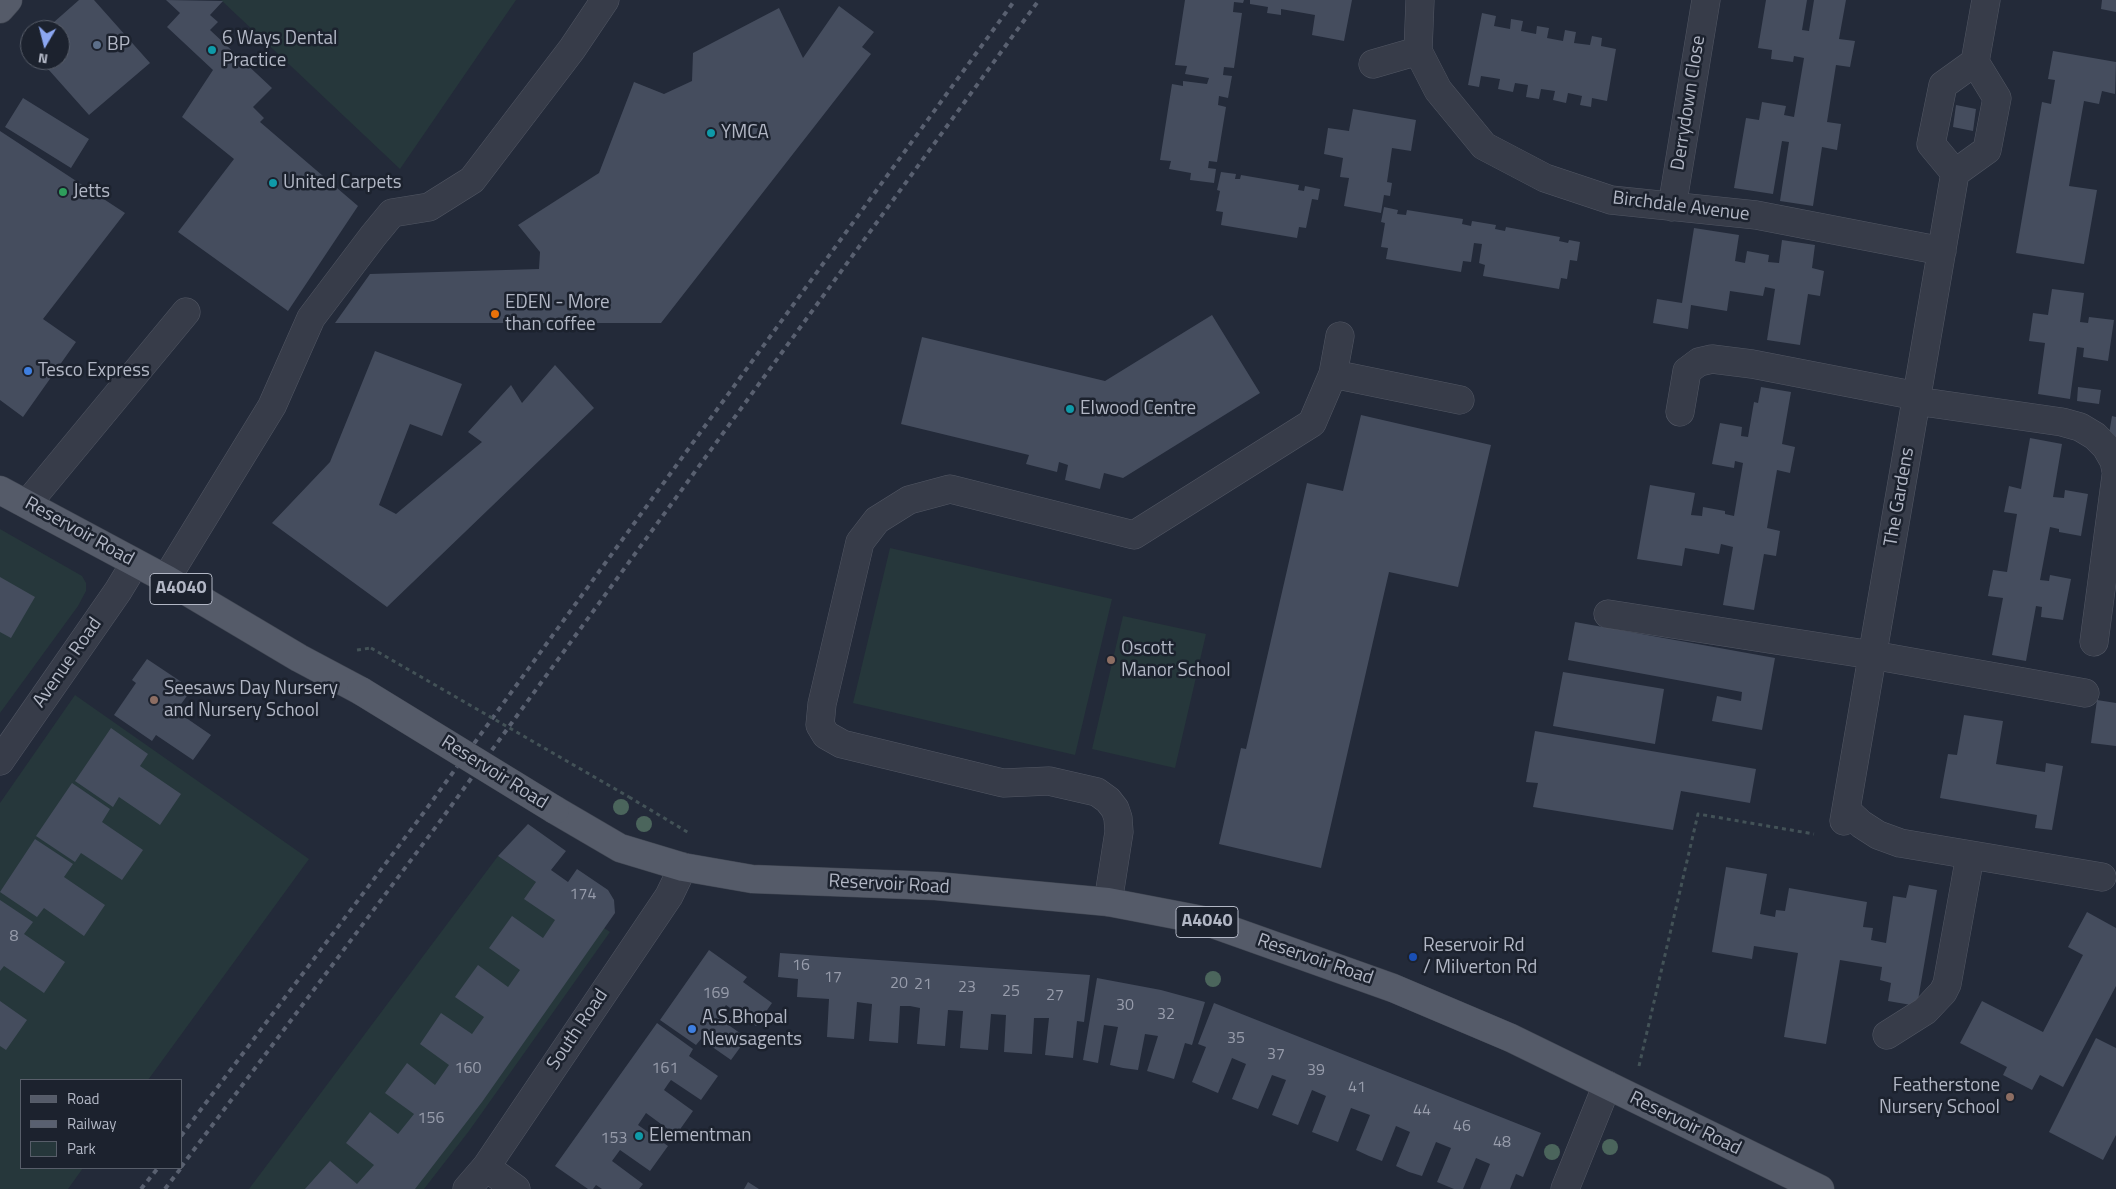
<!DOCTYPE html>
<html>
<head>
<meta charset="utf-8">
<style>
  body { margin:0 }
  #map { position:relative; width:2116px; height:1189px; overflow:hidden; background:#232a39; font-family:"Titillium Web",sans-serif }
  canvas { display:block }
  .legend { position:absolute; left:20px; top:1079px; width:162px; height:90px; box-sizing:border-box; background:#1c222e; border:1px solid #585e6a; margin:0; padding:6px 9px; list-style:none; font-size:15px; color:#b2b7c5 }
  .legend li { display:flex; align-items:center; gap:10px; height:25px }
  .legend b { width:25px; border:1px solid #585e6a }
  .north { position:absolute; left:20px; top:20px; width:50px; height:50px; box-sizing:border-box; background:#1c222e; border:1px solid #585e6a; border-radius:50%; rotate:188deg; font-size:14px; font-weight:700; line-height:20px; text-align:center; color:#b2b7c5 }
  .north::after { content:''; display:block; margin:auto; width:18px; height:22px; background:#8ca7f1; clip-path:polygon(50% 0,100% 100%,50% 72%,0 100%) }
</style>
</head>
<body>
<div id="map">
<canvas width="2116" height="1189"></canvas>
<ul class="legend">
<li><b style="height:6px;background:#555b69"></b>Road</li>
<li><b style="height:6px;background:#596070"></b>Railway</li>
<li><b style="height:14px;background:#26373b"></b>Park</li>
</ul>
<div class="north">N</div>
</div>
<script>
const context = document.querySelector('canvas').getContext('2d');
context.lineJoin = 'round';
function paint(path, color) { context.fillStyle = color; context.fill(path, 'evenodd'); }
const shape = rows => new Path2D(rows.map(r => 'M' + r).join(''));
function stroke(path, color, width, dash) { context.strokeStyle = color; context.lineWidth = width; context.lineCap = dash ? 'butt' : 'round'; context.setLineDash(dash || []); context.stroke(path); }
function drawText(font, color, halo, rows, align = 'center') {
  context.font = font + ' "Titillium Web",sans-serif'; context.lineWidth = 5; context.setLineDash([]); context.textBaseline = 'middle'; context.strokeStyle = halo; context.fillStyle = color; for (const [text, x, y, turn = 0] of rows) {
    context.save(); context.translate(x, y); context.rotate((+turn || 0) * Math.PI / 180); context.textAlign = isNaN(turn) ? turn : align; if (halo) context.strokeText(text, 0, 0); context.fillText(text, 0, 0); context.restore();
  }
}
paint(shape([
  [221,0,516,0,400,169],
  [0,529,82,576,86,583,86,591,78,606,0,713],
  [890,548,1112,599,1075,755,853,703],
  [1123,616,1206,634,1175,768,1092,749],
  [75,695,309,859,148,1080,21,1080,21,1168,83,1168,68,1189,0,1189,0,803],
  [498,856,610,932,469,1131,424,1189,249,1189]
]), '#26373b');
paint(shape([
  [79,0,94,0,150,63,89,115,40,60,60,60,60,30,45,30],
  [166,0,223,1,210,15,218,22,210,30,272,88,253,107,264,118,260,122,358,206,288,311,178,232,234,159,182,117,213,70,167,27,180,13],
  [1185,0,1244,0,1243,3,1234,2,1233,12,1242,13,1234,68,1224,67,1223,75,1232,76,1228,98,1219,96,1218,105,1226,107,1217,162,1209,161,1208,168,1216,169,1214,183,1190,180,1191,173,1169,169,1171,161,1160,160,1172,84,1183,86,1183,81,1207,84,1209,78,1185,74,1187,66,1175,65],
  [1250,0,1352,0,1344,41,1312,35,1315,15,1281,9,1281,15,1267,13,1268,7,1250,4],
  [1766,0,1807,0,1802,30,1809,31,1814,0,1846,0,1839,39,1855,41,1850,67,1836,65,1827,122,1841,124,1837,150,1822,147,1813,206,1780,201,1789,142,1782,141,1773,194,1734,188,1746,118,1759,120,1762,102,1786,106,1784,115,1794,117,1804,58,1794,56,1793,62,1771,59,1772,50,1758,48],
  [2102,0,2116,0,2116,12,2101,9],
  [839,6,874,32,862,47,871,54,661,323,335,323,370,274,539,269,540,252,518,225,599,173,634,82,664,94,692,81,693,53,779,8,803,58],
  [1482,13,1496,16,1494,26,1510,29,1511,19,1523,21,1521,31,1536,34,1537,26,1549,28,1547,38,1563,41,1565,30,1576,32,1574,43,1590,45,1592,36,1602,38,1601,46,1616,49,1607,101,1592,98,1591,107,1580,105,1582,96,1568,93,1566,103,1553,100,1555,91,1541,89,1539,99,1526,97,1528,85,1515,83,1513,92,1498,89,1500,79,1481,76,1479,87,1468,85],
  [2053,51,2116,62,2115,94,2102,91,2099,104,2084,101,2069,186,2097,190,2084,264,2016,253,2042,102,2051,104,2055,80,2048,79],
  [23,98,89,139,71,168,5,127],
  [1956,105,1976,109,1973,131,1953,127],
  [1353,109,1416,120,1411,151,1392,148,1387,182,1392,183,1390,196,1384,195,1381,213,1344,206,1349,178,1340,177,1343,158,1324,154,1328,128,1349,131],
  [0,131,125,213,43,319,76,342,23,417,0,400],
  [1221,172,1236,174,1235,179,1240,179,1241,175,1299,185,1298,190,1304,191,1305,186,1320,189,1318,200,1312,199,1306,228,1299,227,1297,238,1221,225,1223,212,1216,211,1220,191,1217,190],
  [1384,207,1398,210,1397,214,1406,215,1407,210,1463,219,1462,224,1471,226,1472,221,1496,225,1495,229,1505,231,1506,227,1560,237,1559,241,1568,243,1569,240,1580,242,1577,261,1570,260,1567,279,1561,278,1559,289,1483,276,1485,265,1479,263,1482,244,1474,243,1471,262,1463,261,1461,272,1386,259,1388,248,1381,247,1385,223,1381,222],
  [1694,228,1739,235,1735,261,1745,263,1747,251,1769,255,1768,262,1779,263,1782,240,1815,245,1812,268,1824,271,1820,296,1808,294,1800,345,1767,340,1775,289,1765,287,1763,296,1730,291,1727,311,1691,305,1688,329,1653,323,1657,299,1682,303],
  [2052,289,2084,293,2080,322,2088,323,2089,317,2114,320,2108,361,2083,357,2084,348,2077,347,2070,399,2038,394,2045,343,2029,341,2033,313,2048,315],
  [1212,315,1260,393,1123,478,1104,473,1100,489,1065,480,1068,465,1059,462,1057,472,1026,464,1029,455,901,424,922,337,1105,381],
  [375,351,462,384,442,436,410,424,379,505,396,514,482,442,468,432,511,385,522,403,555,365,594,408,387,607,272,523,330,462],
  [1761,387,1791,392,1782,444,1795,447,1790,473,1777,470,1767,528,1780,531,1776,556,1764,554,1754,610,1723,605,1733,547,1721,544,1719,554,1685,548,1682,566,1637,559,1650,485,1695,493,1691,515,1702,516,1703,507,1725,511,1725,514,1734,516,1743,463,1735,461,1734,468,1712,464,1720,423,1742,427,1741,436,1748,437,1754,402,1758,403],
  [2078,387,2101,390,2099,404,2077,401],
  [1361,415,1491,445,1458,587,1389,572,1321,868,1219,844,1241,748,1246,749,1307,483,1343,491],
  [2112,416,2116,417,2116,442,2108,440],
  [2030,438,2062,444,2053,497,2064,498,2065,490,2088,494,2081,536,2059,532,2059,529,2050,527,2040,580,2049,581,2050,575,2071,579,2063,620,2041,617,2042,607,2036,606,2026,661,1992,655,2003,598,1988,596,1993,570,2007,572,2017,514,2004,512,2009,486,2021,489],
  [0,577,35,597,11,638,0,632],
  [1575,622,1775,658,1762,730,1712,721,1717,696,1741,701,1742,692,1568,660],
  [147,659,192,689,176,711,211,735,193,760,156,735,152,741,114,715,136,683,132,680],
  [1563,672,1664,689,1655,744,1553,726],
  [2097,700,2116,703,2116,746,2091,743],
  [1964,715,2003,721,1996,764,2045,772,2046,763,2063,766,2052,830,2035,828,2037,815,1940,798,1948,754,1957,755],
  [111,728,148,754,140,766,181,794,160,825,119,797,113,807,75,781],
  [1535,731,1756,769,1750,803,1681,791,1673,830,1533,807,1538,783,1526,782],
  [72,783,110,809,102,822,143,850,122,880,81,853,75,862,36,836],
  [528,824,566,851,551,870,568,882,577,869,608,890,614,900,615,913,482,1102,415,1189,305,1189,330,1161,357,1184,374,1165,346,1143,370,1112,398,1134,414,1114,385,1093,407,1063,435,1085,449,1065,420,1044,441,1013,472,1034,484,1017,455,997,478,965,508,987,520,970,489,948,512,916,543,938,555,920,524,899,536,882,498,856],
  [35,839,73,864,64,877,105,905,84,936,44,908,37,917,0,892],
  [1726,867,1767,874,1760,914,1775,917,1776,910,1785,911,1789,888,1867,902,1863,927,1873,928,1871,940,1886,943,1893,896,1906,898,1909,885,1937,890,1917,1006,1888,1001,1891,983,1880,980,1882,967,1840,960,1826,1044,1784,1037,1798,953,1754,946,1752,959,1712,952],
  [0,900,33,922,24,934,65,962,44,993,4,966,0,971],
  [2087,912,2116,928,2116,986,2063,1087,2040,1075,2032,1090,2003,1075,2007,1067,1960,1043,1982,1001,2043,1032,2083,955,2068,947],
  [709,950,747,977,743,982,772,1003,756,1026,726,1005,717,1017,747,1038,731,1060,701,1039,696,1045,660,1020],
  [780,953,1090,975,1084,1022,1077,1021,1073,1058,1045,1055,1049,1018,1034,1018,1032,1054,1004,1052,1006,1015,991,1014,988,1050,960,1048,963,1011,948,1010,945,1046,917,1044,920,1008,910,1006,900,1006,898,1043,869,1041,872,1004,864,1003,857,1002,854,1039,827,1037,829,999,797,997,798,979,778,977],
  [1097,978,1161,990,1205,1002,1192,1045,1185,1043,1174,1079,1147,1071,1158,1036,1145,1034,1138,1070,1123,1068,1110,1065,1118,1027,1104,1025,1098,1063,1083,1060],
  [0,1001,27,1020,6,1050,0,1046],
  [1214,1003,1541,1133,1523,1177,1516,1174,1510,1189,1480,1189,1490,1164,1476,1158,1463,1189,1454,1189,1437,1182,1451,1148,1436,1142,1422,1176,1409,1172,1396,1166,1410,1132,1396,1126,1382,1161,1369,1156,1356,1150,1370,1115,1351,1108,1338,1142,1312,1132,1326,1096,1312,1090,1298,1125,1272,1115,1286,1080,1272,1075,1258,1109,1232,1099,1246,1064,1232,1058,1218,1093,1192,1082,1206,1047,1198,1044],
  [657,1023,693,1049,689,1056,718,1076,701,1100,671,1080,668,1084,664,1090,693,1111,676,1135,646,1113,638,1125,668,1146,650,1171,620,1150,612,1161,643,1184,639,1189,602,1189,596,1185,593,1189,588,1189,555,1166],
  [2096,1038,2116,1048,2116,1135,2103,1160,2049,1132],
  [748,1182,759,1189,744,1189]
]), '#454d5e');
const minor = shape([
  [1420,1,1418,51,1438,90,1484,146,1545,178,1611,200,1756,215,1942,251],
  [1373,64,1418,51],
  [1955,173,1931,144,1943,85,1975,62],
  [1672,207,1706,0],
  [1333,374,1460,400],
  [1916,401,2062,422,2080,427,2095,436,2106,447,2114,461,2116,471],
  [1680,412,1687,371,1699,362,1712,359,1752,364,1917,396],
  [27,504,186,312],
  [166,579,272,406,311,318,373,236,392,213,429,207,472,180,572,49,605,0],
  [1608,614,1872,655,2085,693],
  [2094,642,2116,476],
  [0,761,118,591,135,563],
  [1846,810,1861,824,1878,835,1900,843,2102,877],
  [1844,821,1955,173,1987,150,1997,98,1975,62,1986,0],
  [1108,902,1119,832,1118,818,1115,809,1108,800,1097,792,1049,781,1003,783,842,744,826,735,820,725,822,704,860,542,877,520,909,500,950,489,1134,535,1312,423,1333,374,1340,336],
  [1887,1035,1925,1011,1943,992,1947,984,1970,856],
  [486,1167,516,1189],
  [467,1189,486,1167,669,896,683,867],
  [1565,1189,1607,1085]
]);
const major = shape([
  [0,9,8,0],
  [0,490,166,579,299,658,361,691],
  [555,810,620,848,683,867,752,879,936,886,1108,902,1202,920,1393,988,1511,1038,1820,1189]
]);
stroke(minor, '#525764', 29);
stroke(major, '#404652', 29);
stroke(shape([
  [357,650,371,648],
  [629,797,689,833],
  [1639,1066,1698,814,1814,834]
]), '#435257', 3, [4, 4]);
stroke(minor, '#373c49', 28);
stroke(major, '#555b69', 28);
stroke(shape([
  [181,1136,422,815,1015,0],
  [181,1167,438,824,1039,0],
  [141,1189,158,1168],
  [165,1189,181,1168]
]), '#596070', 4, [5, 5]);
const majorBridge = shape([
  [361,691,555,810]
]);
stroke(majorBridge, '#404652', 29, []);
stroke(shape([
  [371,648,629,797]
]), '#435257', 3, [4, 4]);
stroke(majorBridge, '#555b69', 28);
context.fillStyle = '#4b655c';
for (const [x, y] of [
  [621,807],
  [644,824],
  [1213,979],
  [1610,1147],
  [1552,1152]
]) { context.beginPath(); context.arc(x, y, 8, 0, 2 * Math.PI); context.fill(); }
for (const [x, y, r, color] of [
  [97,45,5,"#5c6f8a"],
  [212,50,5,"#0f9aa8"],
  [711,133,5,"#0f9aa8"],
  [273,183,5,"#0f9aa8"],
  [63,192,5,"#2e9e5b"],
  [495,314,5,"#e8710a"],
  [28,371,5,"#3f7fe0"],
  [1070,409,5,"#0f9aa8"],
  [1111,660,5,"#8d6e63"],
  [154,700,5,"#8d6e63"],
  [1413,957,5,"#1a4fb4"],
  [692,1029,5,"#3f7fe0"],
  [2010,1097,5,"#8d6e63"],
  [639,1136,5,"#0f9aa8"]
]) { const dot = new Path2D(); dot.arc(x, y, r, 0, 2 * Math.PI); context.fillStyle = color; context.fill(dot); stroke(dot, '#1c222e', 2); }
drawText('16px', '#979cab', null, [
  ["174",583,895],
  ["8",14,937],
  ["16",801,966],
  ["17",833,978],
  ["20",899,984],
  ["21",923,985],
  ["23",967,988],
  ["25",1011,992],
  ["169",716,994],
  ["27",1055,996],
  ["30",1125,1006],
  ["32",1166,1015],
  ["35",1236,1039],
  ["37",1276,1055],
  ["160",468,1069],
  ["161",665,1069],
  ["39",1316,1071],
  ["41",1357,1088],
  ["44",1422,1111],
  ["156",431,1119],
  ["46",1462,1127],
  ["153",614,1139],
  ["48",1502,1143]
]);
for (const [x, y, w] of [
  [181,589,62],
  [1207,922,62]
]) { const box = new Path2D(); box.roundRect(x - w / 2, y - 15.5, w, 31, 4); context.fillStyle = '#1c222e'; context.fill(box); stroke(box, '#b2b7c5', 1); }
drawText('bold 18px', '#b2b7c5', null, [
  ["A4040",181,589],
  ["A4040",1207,922]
]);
drawText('19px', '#b2b7c5', '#1c222e', [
  ["6 Ways Dental",222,39],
  ["Practice",222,61],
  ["BP",107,45],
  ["YMCA",721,133],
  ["United Carpets",283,183],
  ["Jetts",73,192],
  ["EDEN - More",505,303],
  ["than coffee",505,325],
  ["Tesco Express",38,371],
  ["Elwood Centre",1080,409],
  ["Oscott",1121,649],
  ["Manor School",1121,671],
  ["Seesaws Day Nursery",164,689],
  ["and Nursery School",164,711],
  ["Reservoir Rd",1423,946],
  ["/ Milverton Rd",1423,968],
  ["A.S.Bhopal",702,1018],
  ["Newsagents",702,1040],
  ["Featherstone",2000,1086,"right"],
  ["Nursery School",2000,1108,"right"],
  ["Elementman",649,1136]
], 'left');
drawText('19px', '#b2b7c5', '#1c222e', [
  ["Derrydown Close",1689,103,-81],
  ["Birchdale Avenue",1681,207,7],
  ["The Gardens",1900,497,-80],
  ["Reservoir Road",79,532,29],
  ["Avenue Road",68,663,-55],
  ["Reservoir Road",494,773,32],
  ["Reservoir Road",889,885,3],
  ["Reservoir Road",1315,960,19],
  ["South Road",578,1030,-56],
  ["Reservoir Road",1685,1124,26]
]);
</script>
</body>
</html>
